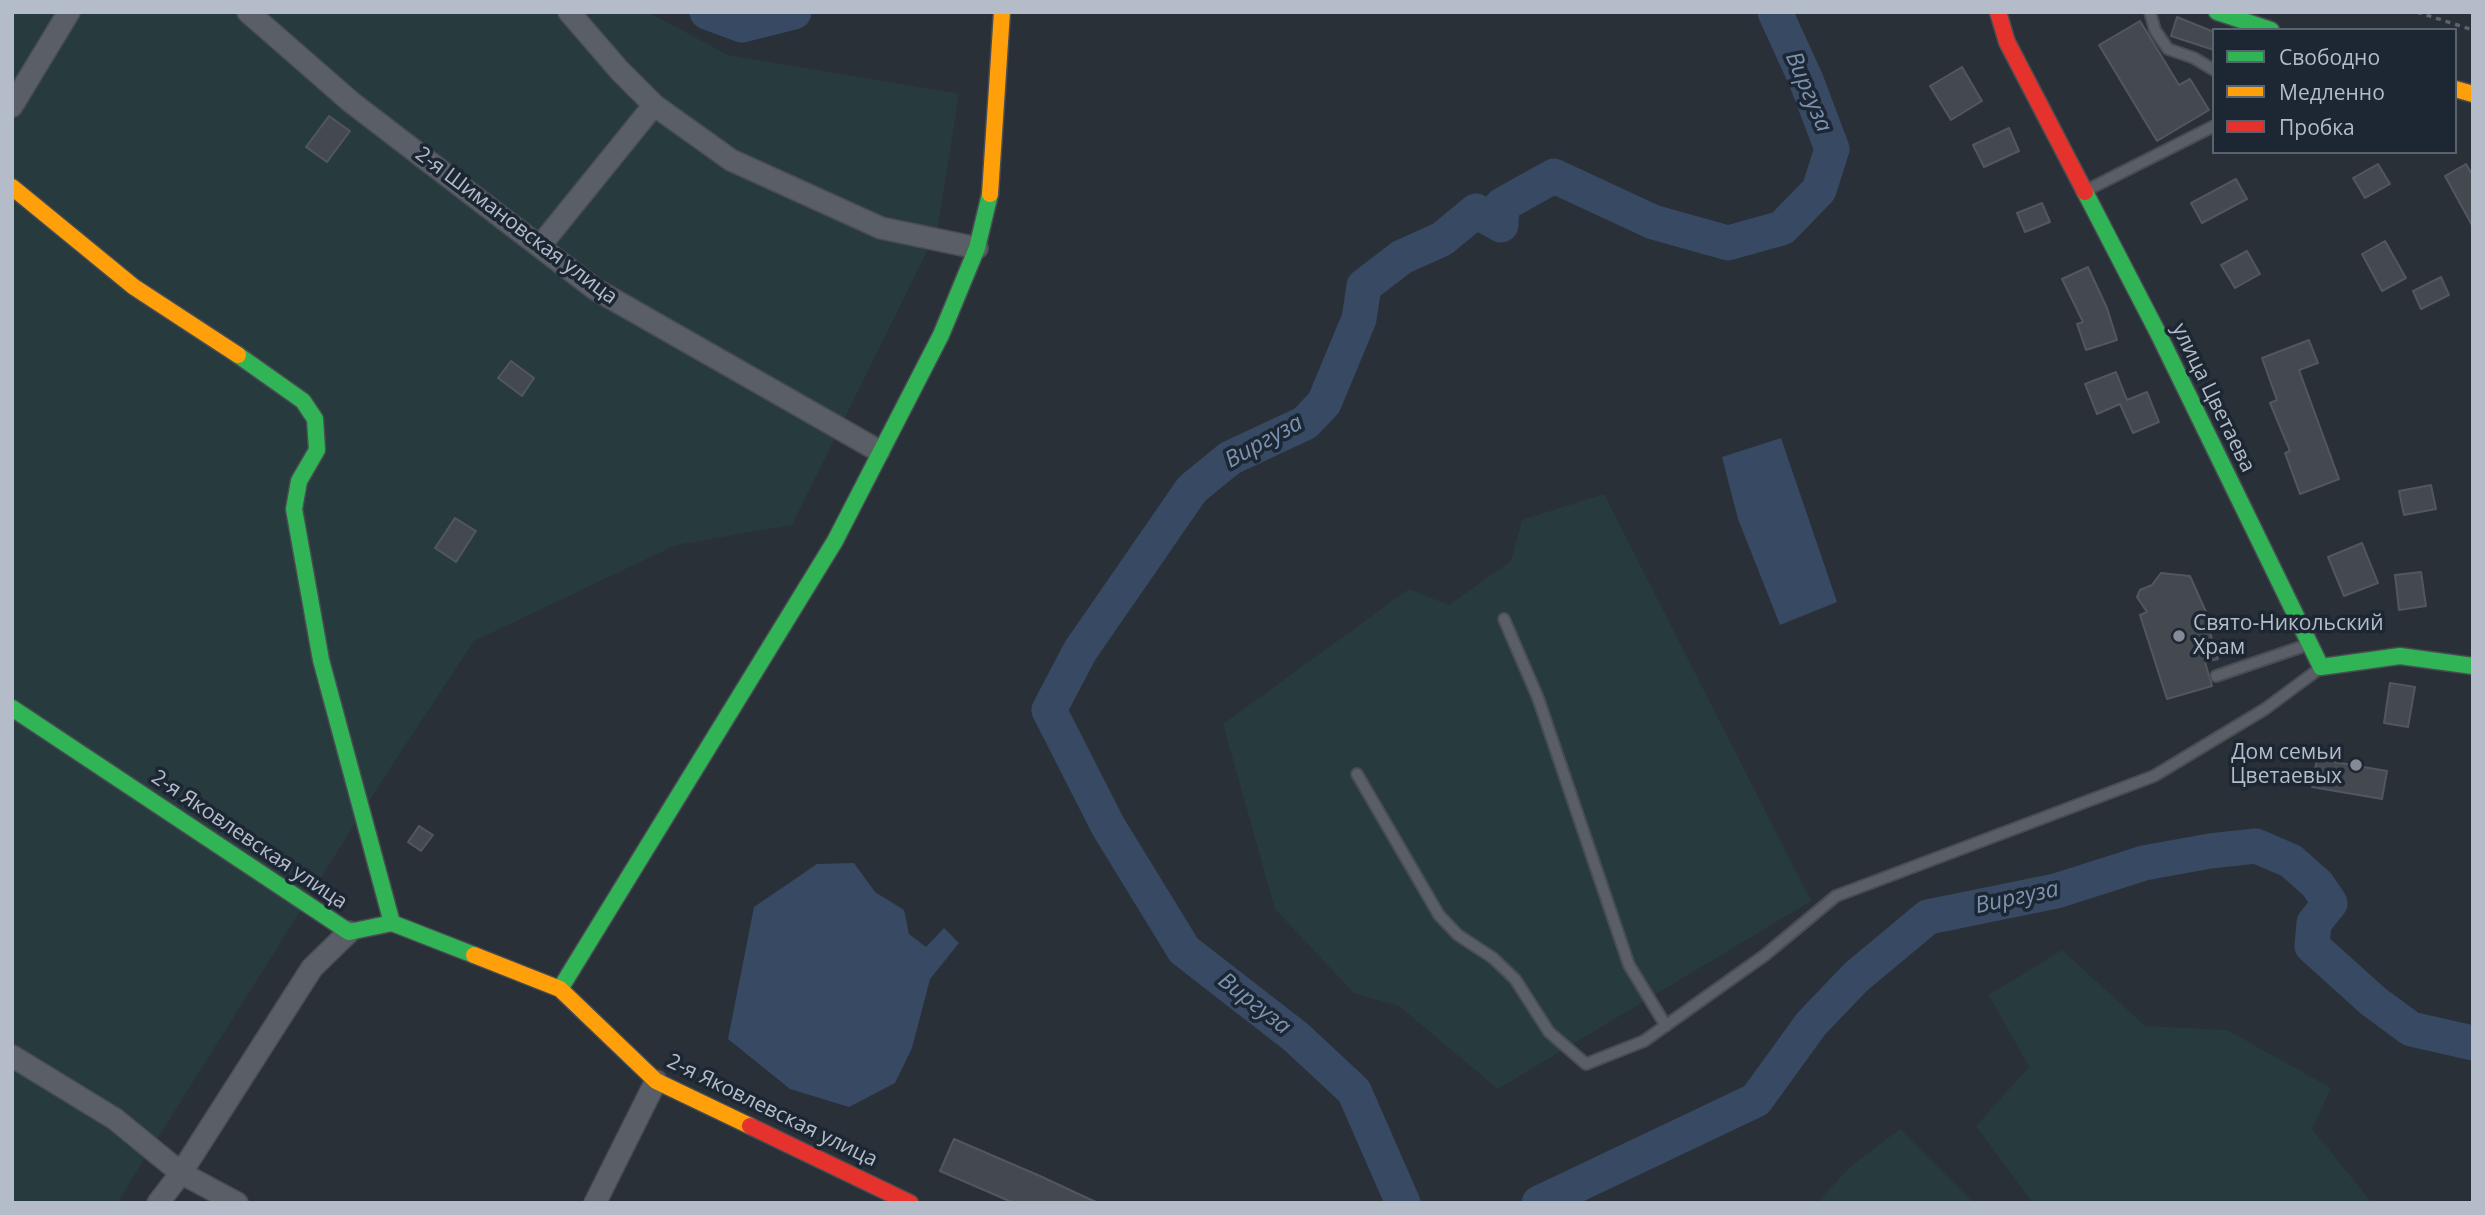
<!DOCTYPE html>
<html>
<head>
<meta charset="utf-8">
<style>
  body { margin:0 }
  #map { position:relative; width:2485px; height:1215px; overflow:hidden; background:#2a3038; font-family:"Open Sans",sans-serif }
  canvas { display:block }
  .frame { position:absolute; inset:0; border:14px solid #b4bcc9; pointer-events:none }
  .legend { position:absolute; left:2212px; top:28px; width:245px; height:126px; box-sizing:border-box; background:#1d2633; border:2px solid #59626f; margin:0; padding:9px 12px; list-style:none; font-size:21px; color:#b4bcc9 }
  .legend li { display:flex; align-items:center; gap:14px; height:35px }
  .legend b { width:35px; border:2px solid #59626f }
</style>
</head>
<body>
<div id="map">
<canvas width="2485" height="1215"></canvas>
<div class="frame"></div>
<ul class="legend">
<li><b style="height:9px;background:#30b455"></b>Свободно</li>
<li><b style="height:9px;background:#ff9f0a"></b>Медленно</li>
<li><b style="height:9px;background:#e5322d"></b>Пробка</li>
</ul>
</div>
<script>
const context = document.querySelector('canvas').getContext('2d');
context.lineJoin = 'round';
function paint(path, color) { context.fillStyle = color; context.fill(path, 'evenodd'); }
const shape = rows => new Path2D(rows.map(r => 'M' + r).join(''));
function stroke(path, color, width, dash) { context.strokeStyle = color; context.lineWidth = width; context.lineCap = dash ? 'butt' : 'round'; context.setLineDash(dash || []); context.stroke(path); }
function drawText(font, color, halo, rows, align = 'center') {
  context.font = font + ' "Open Sans",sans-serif'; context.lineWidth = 7; context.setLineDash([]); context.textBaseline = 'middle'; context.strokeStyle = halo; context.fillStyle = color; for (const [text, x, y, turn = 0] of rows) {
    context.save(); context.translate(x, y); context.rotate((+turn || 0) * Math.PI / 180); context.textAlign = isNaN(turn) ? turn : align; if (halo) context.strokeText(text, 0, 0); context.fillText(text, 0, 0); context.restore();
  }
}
paint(shape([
  [12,12,648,12,728,55,959,94,937,231,792,525,676,545,474,641,383,779,117,1203,12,1203],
  [707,12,794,12,742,25],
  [1604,494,1811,901,1498,1089,1399,1006,1354,993,1275,909,1223,724,1409,589,1449,605,1511,561,1522,520],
  [2062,950,2145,1026,2227,1030,2331,1088,2312,1129,2372,1203,2033,1203,1976,1126,2029,1067,1989,995],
  [1900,1129,1974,1203,1817,1203,1851,1166]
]), '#273a3e');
paint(shape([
  [1781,438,1837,602,1780,625,1738,519,1722,457],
  [854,863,875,892,904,910,909,934,926,947,944,928,959,943,930,979,912,1048,895,1083,849,1107,790,1089,728,1039,754,907,817,864]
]), '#384963');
stroke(shape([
  [707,12,742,25,794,12],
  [1403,1203,1354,1091,1296,1037,1184,950,1108,826,1049,710,1080,651,1192,489,1230,458,1305,423,1324,403,1359,319,1364,286,1402,257,1442,239,1476,211,1501,225,1502,205,1554,176,1653,222,1728,243,1782,228,1819,190,1832,149,1806,80,1775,12],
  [1539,1203,1756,1100,1811,1024,1856,977,1928,917,2056,891,2144,863,2210,851,2256,846,2291,861,2317,884,2330,903,2314,923,2312,946,2373,1001,2411,1029,2473,1043]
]), '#384963', 35);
const building = shape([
  [2177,17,2214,32,2214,50,2171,36,2177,17],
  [2140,21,2179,85,2190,79,2209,110,2157,141,2099,45,2140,21],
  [1962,67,1982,101,1951,120,1930,86,1962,67],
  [329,116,350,131,327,162,306,147,329,116],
  [2009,128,2019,151,1984,167,1973,145,2009,128],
  [2378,164,2390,184,2365,198,2353,178,2378,164],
  [2466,164,2473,176,2473,227,2445,176,2466,164],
  [2236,179,2247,199,2202,223,2191,203,2236,179],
  [2042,203,2050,222,2025,232,2017,213,2042,203],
  [2385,241,2406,278,2382,291,2362,254,2385,241],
  [2247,251,2260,274,2235,288,2221,265,2247,251],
  [2088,267,2107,308,2117,340,2086,350,2077,324,2083,322,2062,279,2088,267],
  [2441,277,2449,295,2421,309,2413,291,2441,277],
  [2309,340,2318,363,2299,370,2339,479,2300,494,2285,453,2290,451,2270,403,2277,400,2262,358,2309,340],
  [511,361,534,378,522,396,498,378,511,361],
  [2116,372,2127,400,2147,392,2159,422,2133,433,2120,404,2097,414,2085,384,2116,372],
  [2431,485,2436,509,2404,515,2399,491,2431,485],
  [455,518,476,531,456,562,435,548,455,518],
  [2362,543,2378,583,2344,596,2328,557,2362,543],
  [2421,572,2426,606,2399,610,2395,575,2421,572],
  [2161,573,2190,576,2210,621,2207,622,2218,659,2205,662,2212,686,2167,699,2140,615,2147,612,2137,597,2140,590,2152,585,2161,573],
  [2390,683,2415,687,2408,727,2384,723,2390,683],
  [2317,759,2387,771,2382,799,2312,787,2317,759],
  [419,826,433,835,421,851,408,842,419,826],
  [954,1139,1040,1176,1098,1203,1014,1203,940,1171,954,1139]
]);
paint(building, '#444950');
stroke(building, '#52575f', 2);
const lane = shape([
  [2150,12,2155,30,2168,49,2194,58,2214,70],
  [2087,190,2214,126],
  [1504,619,1538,698,1629,965,1666,1026],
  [2216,676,2307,645],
  [1357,774,1439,915,1458,935,1493,958,1515,979,1549,1032,1586,1064,1644,1041,1765,955,1836,896,2154,776,2265,709,2319,669]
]);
const street = shape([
  [248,12,351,102,595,289,879,451],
  [569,12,620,71,654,105,731,160,881,228,977,248],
  [12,106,69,12],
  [540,246,654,105],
  [12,1056,115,1119,181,1173,237,1203],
  [158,1203,181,1173,312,968,349,932],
  [595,1203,656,1081]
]);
const fast = shape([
  [2217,12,2271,30],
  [2085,192,2158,333,2321,667,2400,656,2473,666],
  [238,355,303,401,315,419,317,450,299,481,294,509,321,660,392,923],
  [12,708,349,932,392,923,474,955],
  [560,989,835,541,941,335,977,248,990,194]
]);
const slow = shape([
  [2455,89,2473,94],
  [12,187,134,287,238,355],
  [990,194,1002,12],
  [474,955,560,989,656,1081,750,1126]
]);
const jam = shape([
  [1998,12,2007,42,2085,192],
  [750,1126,910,1203]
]);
stroke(lane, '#484c53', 14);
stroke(street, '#484c53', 24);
stroke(fast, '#484c53', 19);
stroke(slow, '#484c53', 19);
stroke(jam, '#484c53', 19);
stroke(shape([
  [2417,12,2473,30]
]), '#5d636a', 3.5, [5, 5]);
stroke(lane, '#5a5e66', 10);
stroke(street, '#5a5e66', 21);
stroke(fast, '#30b455', 16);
stroke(slow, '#ff9f0a', 16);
stroke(jam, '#e5322d', 16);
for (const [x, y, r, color] of [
  [2179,636,7,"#848b96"],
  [2356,765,7,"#848b96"]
]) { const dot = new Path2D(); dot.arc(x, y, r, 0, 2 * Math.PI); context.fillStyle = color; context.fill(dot); stroke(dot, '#1d2633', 2.5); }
drawText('21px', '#b4bcc9', '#1d2633', [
  ["2-я Шимановская улица",516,226,37],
  ["улица Цветаева",2213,398,64],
  ["2-я Яковлевская улица",249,840,34],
  ["2-я Яковлевская улица",772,1111,26]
]);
drawText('21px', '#b4bcc9', '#1d2633', [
  ["Свято-Никольский",2193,624],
  ["Храм",2193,648],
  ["Дом семьи",2342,753,"right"],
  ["Цветаевых",2342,777,"right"]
], 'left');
drawText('italic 23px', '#7c92b1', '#1d2633', [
  ["Виргуза",1808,92,67],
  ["Виргуза",1264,442,-29],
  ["Виргуза",2017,898,-12],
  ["Виргуза",1254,1004,38]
]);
</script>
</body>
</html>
